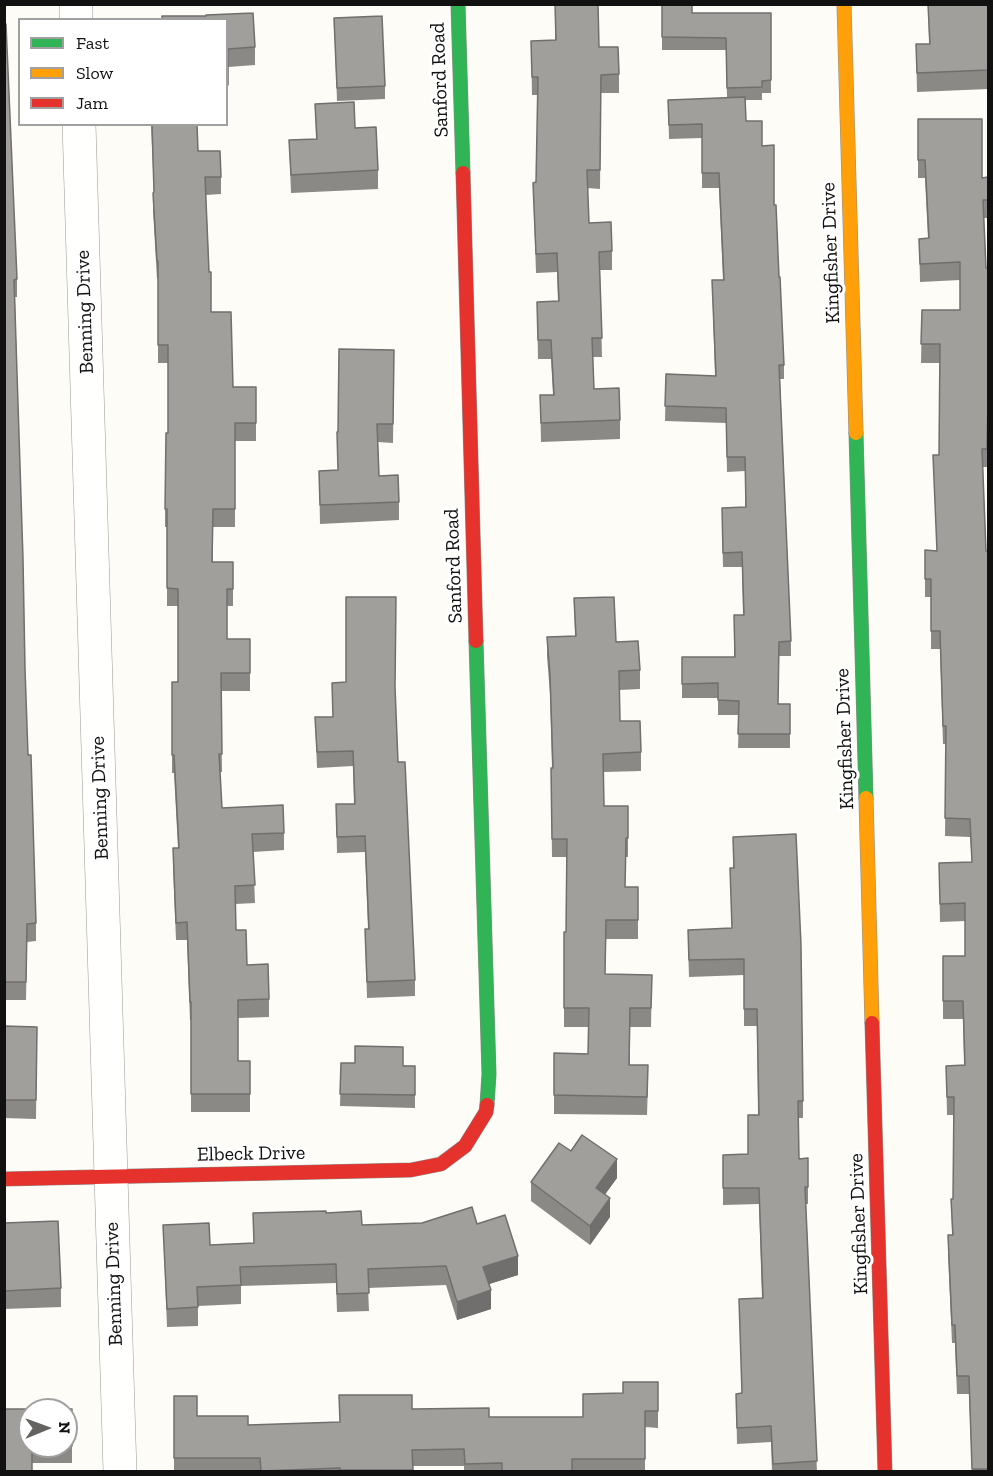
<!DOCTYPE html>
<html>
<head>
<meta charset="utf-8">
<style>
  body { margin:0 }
  #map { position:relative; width:993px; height:1476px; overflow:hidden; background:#fdfcf7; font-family:"Zilla Slab",serif }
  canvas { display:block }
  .frame { position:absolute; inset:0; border:6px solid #111; pointer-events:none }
  .legend { position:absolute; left:18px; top:18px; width:210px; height:108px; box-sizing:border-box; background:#fff; border:2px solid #a0a0a0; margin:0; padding:8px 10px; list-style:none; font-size:18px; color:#111 }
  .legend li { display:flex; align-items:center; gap:12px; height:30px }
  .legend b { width:30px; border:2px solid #a0a0a0 }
  .north { position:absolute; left:18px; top:1398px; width:60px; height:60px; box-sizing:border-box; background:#fff; border:2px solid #a0a0a0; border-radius:50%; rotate:89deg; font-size:16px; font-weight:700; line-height:24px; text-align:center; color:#111 }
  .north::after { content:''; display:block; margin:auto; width:21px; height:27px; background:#646362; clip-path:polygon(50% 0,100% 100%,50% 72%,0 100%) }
</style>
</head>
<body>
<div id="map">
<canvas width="993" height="1476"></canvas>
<div class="frame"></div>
<ul class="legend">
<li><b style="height:8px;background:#30b455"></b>Fast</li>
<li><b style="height:8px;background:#ff9f0a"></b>Slow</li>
<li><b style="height:8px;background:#e5322d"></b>Jam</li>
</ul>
<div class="north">N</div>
</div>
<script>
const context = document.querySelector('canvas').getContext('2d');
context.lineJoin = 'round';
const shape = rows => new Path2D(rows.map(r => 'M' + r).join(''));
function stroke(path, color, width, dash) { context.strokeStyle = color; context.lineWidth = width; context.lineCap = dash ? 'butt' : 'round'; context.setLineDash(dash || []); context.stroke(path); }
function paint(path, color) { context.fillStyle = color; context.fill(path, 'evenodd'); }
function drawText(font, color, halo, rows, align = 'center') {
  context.font = font + ' "Zilla Slab",serif'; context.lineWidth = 6; context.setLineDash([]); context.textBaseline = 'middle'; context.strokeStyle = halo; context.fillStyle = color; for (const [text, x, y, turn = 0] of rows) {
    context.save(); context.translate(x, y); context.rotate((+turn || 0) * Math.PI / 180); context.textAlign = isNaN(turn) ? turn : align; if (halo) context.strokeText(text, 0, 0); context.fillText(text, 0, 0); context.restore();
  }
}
const street = shape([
  [76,4,76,20],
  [79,124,120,1472]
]);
const fast = shape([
  [458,4,463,173],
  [856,433,866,798],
  [476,641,489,1074,487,1105]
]);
const slow = shape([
  [844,4,856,433],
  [866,798,872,1023]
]);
const jam = shape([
  [463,173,476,641],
  [872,1023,885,1472],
  [4,1179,411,1170,441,1164,465,1146,486,1112,487,1105]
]);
stroke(street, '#979795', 34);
stroke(fast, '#8e8d8b', 15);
stroke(slow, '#8e8d8b', 15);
stroke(jam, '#8e8d8b', 15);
stroke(street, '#fffffe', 33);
stroke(fast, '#30b455', 14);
stroke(slow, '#ff9f0a', 14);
stroke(jam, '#e5322d', 14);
paint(shape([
  [555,4,599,47,619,74,619,93,601,93,600,189,587,188,589,223,612,251,612,270,600,270,602,357,593,357,594,389,620,420,620,439,541,442,540,395,553,395,551,359,538,359,537,302,558,301,557,272,536,273,533,183,536,182,538,95,532,95,531,41,555,40],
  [928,4,988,4,988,89,917,92,916,44,929,44],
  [662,5,692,13,771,13,771,93,762,93,762,100,746,100,746,121,762,146,774,205,784,365,784,379,780,379,791,641,791,656,779,656,778,704,790,704,790,748,738,748,739,715,718,715,718,698,682,698,682,657,734,657,734,615,743,615,742,567,723,567,722,523,745,507,745,471,727,472,726,423,665,421,666,374,715,376,712,280,723,280,719,188,702,188,702,138,669,139,668,100,727,98,726,50,662,50],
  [334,18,385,86,385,99,337,101],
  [226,20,255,47,255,65,228,67,228,103,226,103],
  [4,24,17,279,17,297,15,297,25,669,28,755,36,923,36,941,27,942,26,1000,4,1000],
  [315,104,378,170,378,189,291,193,289,140,316,139],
  [918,119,982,178,988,177,988,218,984,218,986,268,988,268,988,417,987,467,983,467,986,551,988,551,988,1472,972,1472,969,1394,957,1394,955,1343,952,1343,948,1254,948,1235,952,1235,951,1199,953,1199,953,1115,947,1115,946,1066,964,1065,963,1019,943,1019,943,956,965,956,965,921,940,922,939,863,972,862,970,837,945,836,946,744,943,744,940,649,931,649,931,597,925,597,925,550,937,551,933,455,939,455,940,363,921,363,922,310,960,310,960,280,920,282,919,239,928,239,925,178,918,178],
  [151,124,197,124,198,151,221,177,221,194,206,195,211,312,233,387,256,387,256,441,235,441,235,527,213,527,213,562,233,562,233,606,227,606,227,639,250,639,250,691,221,691,222,772,220,772,222,808,284,833,284,850,253,852,255,903,235,904,236,930,247,965,269,999,269,1017,238,1018,238,1061,250,1061,250,1112,191,1112,191,1020,190,1020,187,940,176,940,173,866,173,848,178,848,174,773,172,773,172,682,178,682,178,606,167,606,167,527,165,527,165,509,168,433,168,363,158,363,158,278,157,279,153,210,154,193],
  [394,350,393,443,378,442,379,476,399,502,399,520,320,524,319,471,338,470,337,432,338,432],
  [574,598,616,642,640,670,640,689,619,690,620,721,641,752,641,771,604,772,604,806,628,806,628,857,626,857,625,887,638,887,638,939,606,939,605,974,652,975,651,1027,630,1027,630,1065,648,1084,647,1115,554,1114,554,1053,588,1054,589,1027,564,1027,564,932,566,932,567,857,552,857,551,768,552,768,550,694,547,656,547,637,575,636],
  [332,683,395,690,398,762,415,980,415,996,367,998,365,929,368,929,365,852,337,853,336,804,354,804,353,766,317,768,315,717,333,717],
  [733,837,803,1101,803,1118,798,1118,799,1159,808,1158,808,1204,806,1204,817,1472,772,1472,771,1442,737,1444,736,1394,742,1393,739,1299,762,1298,759,1204,723,1205,723,1155,748,1154,758,1115,757,1026,744,1026,744,975,689,977,688,946,732,928,730,868,733,868],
  [4,1026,37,1027,36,1119,4,1118],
  [341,1063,415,1066,415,1108,340,1106],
  [571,1151,617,1178,605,1194,610,1217,590,1245,531,1201,531,1182],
  [253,1213,326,1213,362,1225,477,1224,518,1275,489,1284,491,1309,457,1320,446,1285,368,1288,369,1311,337,1312,336,1283,241,1286,241,1304,198,1306,198,1326,167,1327,163,1225,210,1245,254,1243],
  [4,1223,61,1288,61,1307,4,1309],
  [658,1382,658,1428,645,1427,645,1472,464,1472,464,1466,413,1466,413,1472,174,1472,174,1396,197,1416,248,1425,340,1422,412,1409,489,1417,583,1417,623,1393],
  [72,1409,72,1463,32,1463,4,1472]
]), '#8a8986');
paint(shape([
  [617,1159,617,1178,596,1207,596,1188],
  [610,1198,610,1217,590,1245,590,1226],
  [518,1256,518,1275,483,1286,483,1267],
  [491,1290,491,1309,457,1320,457,1302]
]), '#716f6d');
const building = shape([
  [555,4,598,4,599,47,618,47,619,74,601,75,600,170,587,170,589,223,611,222,612,251,599,252,602,338,592,338,594,389,619,388,620,420,541,423,540,395,554,395,551,340,538,340,537,302,559,301,557,253,536,254,533,183,536,182,538,77,532,77,531,41,556,40,555,4],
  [928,4,988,4,988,70,917,73,916,44,930,44,928,4],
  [662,5,692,5,692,13,771,13,771,80,762,81,762,87,727,88,726,38,662,37,662,5],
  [253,13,255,47,228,49,228,85,226,85,226,20,162,20,162,16,206,16,206,15,253,13],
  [382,16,385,86,337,88,334,18,382,16],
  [4,24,6,24,17,279,14,280,23,559,25,669,28,755,31,755,36,923,27,924,26,982,4,982,4,24],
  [745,97,746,121,762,121,762,146,774,145,774,205,776,205,779,277,780,277,784,365,779,365,791,641,779,642,778,704,790,704,790,734,738,734,739,701,718,700,718,683,682,684,682,657,735,657,734,615,744,615,742,552,723,553,722,508,746,507,745,457,727,457,726,408,665,406,666,374,716,376,712,280,724,280,719,173,702,173,702,124,669,125,668,100,745,97],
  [354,102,355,128,376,127,378,170,291,175,289,140,317,139,315,104,354,102],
  [918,119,982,119,982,178,988,177,988,200,983,200,986,268,988,268,988,399,987,449,982,449,986,551,988,551,988,1469,972,1469,969,1376,957,1376,955,1325,952,1325,948,1235,953,1235,951,1199,953,1199,954,1097,947,1097,946,1066,965,1065,963,1001,943,1001,943,956,965,956,965,903,940,904,939,863,972,862,970,819,945,818,946,726,943,726,940,631,931,631,931,579,925,579,925,550,937,551,933,455,939,455,940,344,921,344,922,310,960,310,960,262,920,264,919,239,929,238,925,160,918,160,918,119],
  [152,124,197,124,198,151,220,151,221,177,205,177,209,272,211,272,211,312,231,312,233,387,256,387,256,423,235,423,235,509,213,509,212,562,233,562,233,589,227,589,227,639,250,639,250,673,221,673,222,754,219,754,222,808,283,805,284,833,252,834,255,885,235,886,236,930,246,930,247,965,268,964,269,999,238,1000,238,1061,250,1061,250,1094,191,1094,191,1002,190,1002,187,922,176,923,173,848,179,848,174,755,172,755,172,682,178,682,178,589,167,588,167,509,165,509,166,433,168,433,168,345,158,345,158,261,157,261,153,193,154,192,152,124],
  [339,349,394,350,393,424,377,424,379,476,398,475,399,502,320,505,319,471,338,470,337,432,338,432,339,349],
  [346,597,396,597,395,687,398,762,405,762,415,980,367,982,365,929,369,929,365,836,337,837,336,804,355,804,353,751,317,752,315,717,333,717,332,683,346,682,346,597],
  [614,597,616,642,638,641,640,670,619,671,620,721,640,721,641,752,603,754,604,806,628,806,628,838,626,838,625,887,638,887,638,920,606,920,605,974,652,975,651,1008,630,1008,629,1065,648,1065,647,1097,554,1095,554,1053,588,1054,589,1008,564,1008,564,932,566,932,567,839,552,839,551,768,553,768,550,675,547,637,576,636,574,598,614,597],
  [796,834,801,945,803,1101,798,1101,799,1159,808,1158,808,1187,805,1187,817,1461,773,1464,771,1426,737,1428,736,1394,742,1393,739,1299,763,1298,759,1188,723,1188,723,1155,748,1154,748,1115,759,1115,757,1009,744,1009,744,959,689,960,688,930,732,928,730,868,734,868,733,837,796,834],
  [4,1026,37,1027,36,1100,4,1100,4,1026],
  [355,1046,403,1047,403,1066,415,1066,415,1095,340,1094,341,1063,355,1063,355,1046],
  [582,1135,617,1159,596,1188,610,1198,590,1226,531,1182,559,1143,571,1151,582,1135],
  [472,1207,477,1224,505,1215,518,1256,483,1267,491,1290,457,1302,446,1266,368,1269,369,1293,337,1294,336,1264,240,1267,241,1285,197,1287,198,1307,167,1309,163,1225,209,1223,210,1245,254,1243,253,1213,326,1211,326,1213,361,1211,362,1225,422,1223,472,1207],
  [58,1221,61,1288,4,1291,4,1223,58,1221],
  [623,1382,658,1382,658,1411,645,1411,645,1459,572,1459,572,1472,502,1472,502,1463,465,1464,464,1449,412,1450,413,1470,340,1470,340,1468,261,1471,260,1458,174,1458,174,1396,197,1396,197,1416,248,1416,248,1425,340,1422,339,1395,412,1395,412,1409,489,1408,489,1417,583,1417,583,1394,623,1393,623,1382],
  [4,1409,72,1409,72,1446,32,1446,32,1472,4,1472,4,1409],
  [30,1410,66,1410,66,1446,30,1446,30,1410]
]);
paint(building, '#a19f9c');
stroke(building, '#716f6d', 1.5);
drawText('20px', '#111', '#fff', [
  ["Sanford Road",440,80,-92],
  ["Kingfisher Drive",831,253,-92],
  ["Benning Drive",85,312,-92],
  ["Sanford Road",454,566,-92],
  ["Kingfisher Drive",845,739,-92],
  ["Benning Drive",100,798,-92],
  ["Elbeck Drive",251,1154,-1],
  ["Kingfisher Drive",859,1224,-92],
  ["Benning Drive",114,1284,-92]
]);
</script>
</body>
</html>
